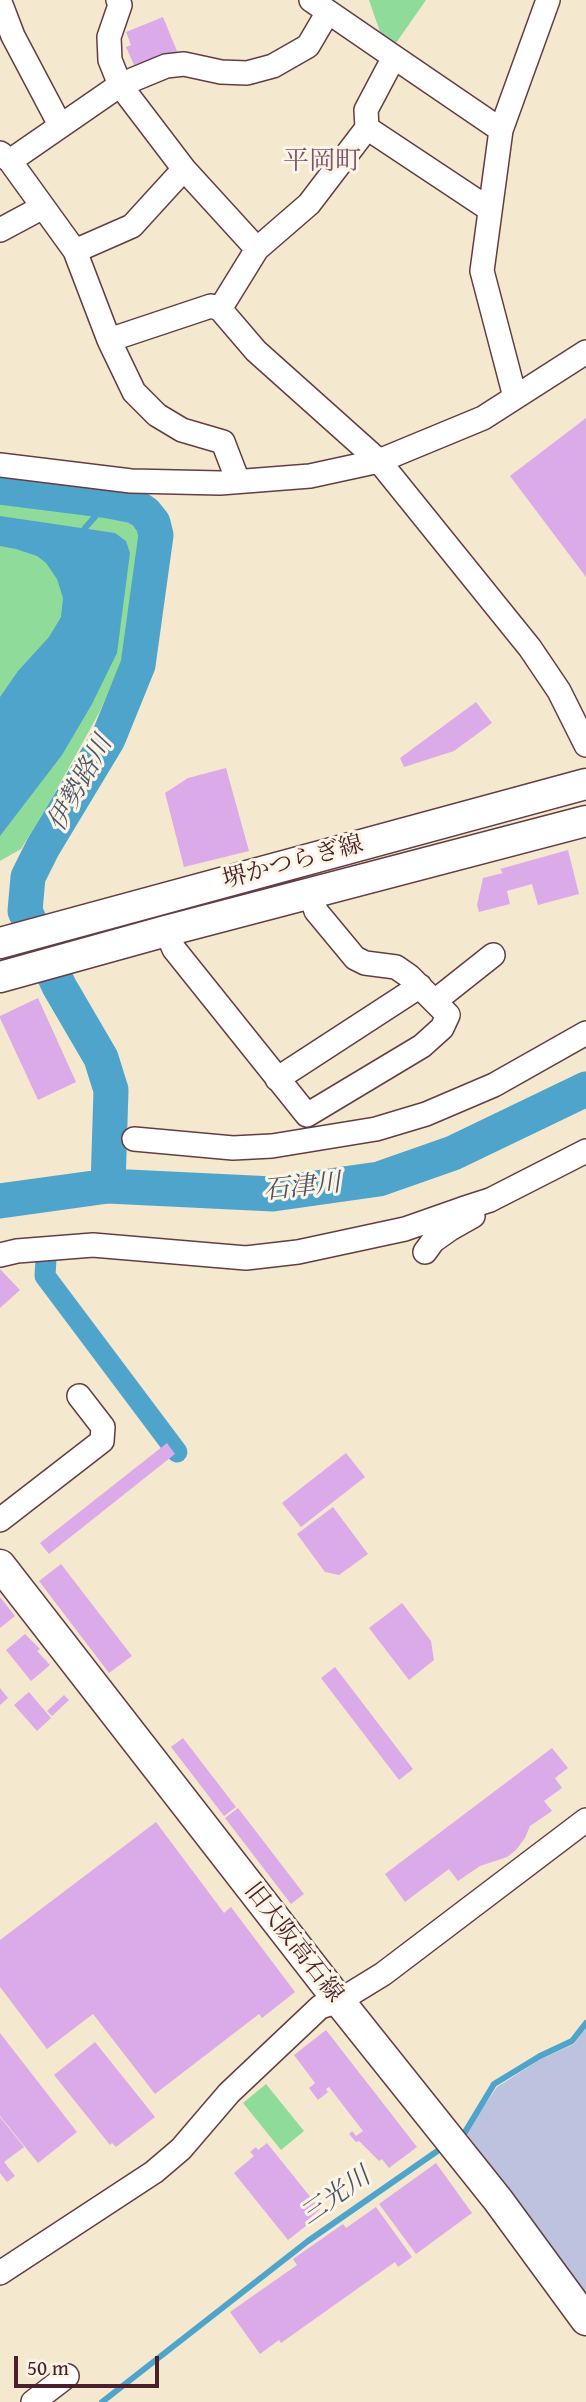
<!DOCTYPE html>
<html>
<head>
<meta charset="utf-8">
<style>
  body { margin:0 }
  #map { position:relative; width:586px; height:2402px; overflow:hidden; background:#f4e9ce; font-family:"Gentium Book Plus",serif }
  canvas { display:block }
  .scale { position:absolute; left:14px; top:2356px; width:145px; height:32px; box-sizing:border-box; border:4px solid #4a1f2b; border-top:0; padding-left:9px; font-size:21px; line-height:24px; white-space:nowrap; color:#4a1f2b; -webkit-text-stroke:5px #fcf5e5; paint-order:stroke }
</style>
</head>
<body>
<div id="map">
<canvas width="586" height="2402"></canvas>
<div class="scale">50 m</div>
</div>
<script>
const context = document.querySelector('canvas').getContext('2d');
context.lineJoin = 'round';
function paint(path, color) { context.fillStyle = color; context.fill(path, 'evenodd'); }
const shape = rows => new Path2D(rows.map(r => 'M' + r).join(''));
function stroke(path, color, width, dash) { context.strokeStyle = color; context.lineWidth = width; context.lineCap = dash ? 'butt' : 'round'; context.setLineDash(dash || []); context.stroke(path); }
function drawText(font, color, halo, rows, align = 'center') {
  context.font = font + ' "Gentium Book Plus","Noto Serif JP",serif'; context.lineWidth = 6; context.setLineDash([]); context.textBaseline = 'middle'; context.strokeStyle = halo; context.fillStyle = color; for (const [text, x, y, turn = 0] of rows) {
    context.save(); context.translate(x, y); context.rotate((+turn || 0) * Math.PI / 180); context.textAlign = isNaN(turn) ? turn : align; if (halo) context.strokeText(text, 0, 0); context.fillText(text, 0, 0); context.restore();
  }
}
paint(shape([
  [586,2028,586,2293,466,2133,497,2087,541,2059,574,2044]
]), '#bdc3de');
paint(shape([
  [369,0,426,0,396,43,380,32],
  [0,494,76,504,122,515,140,534,140,555,124,656,99,713,52,798,21,849,0,861],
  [266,2084,304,2131,281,2150,243,2103]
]), '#8fdc9a');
paint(shape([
  [0,516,115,533,126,541,130,553,117,653,92,704,62,755,0,836,0,697,18,671,49,637,61,617,63,598,57,579,46,563,37,556,16,549,0,546]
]), '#4fa4cb');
stroke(shape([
  [85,528,109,501],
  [457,2137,465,2132,494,2084,540,2056,572,2041,586,2023],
  [102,2402,308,2241,446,2145]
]), '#4fa4cb', 6);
stroke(shape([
  [46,1259,45,1276,177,1452]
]), '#4fa4cb', 21);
stroke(shape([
  [0,487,109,501,135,506,145,513,153,523,156,535,138,665,108,739,43,847,28,877,25,911,59,986,101,1058,111,1090,108,1186],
  [0,1201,108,1186,273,1194,379,1179,453,1153,586,1089]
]), '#4fa4cb', 35);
paint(shape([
  [163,17,179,56,143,71,139,63,134,65,126,47,131,45,126,32],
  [586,418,586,577,510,476],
  [476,702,492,723,454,751,404,767,400,758],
  [226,768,249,851,184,867,165,793,188,778],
  [568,850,579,894,538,905,532,884,507,891,510,904,479,912,477,905,483,878,503,873,500,869],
  [38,998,76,1082,38,1100,0,1018,0,1016],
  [0,1269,20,1290,0,1308],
  [167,1443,175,1454,49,1554,40,1543],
  [346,1453,365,1477,301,1527,282,1503],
  [333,1507,368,1554,339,1575,325,1572,297,1534],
  [61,1564,132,1656,109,1673,39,1581],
  [0,1597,15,1616,0,1628],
  [402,1603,431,1641,434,1660,409,1680,369,1628],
  [25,1634,40,1649,37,1651,50,1665,31,1681,6,1650],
  [335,1667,413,1769,399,1780,321,1678],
  [0,1688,8,1698,0,1705],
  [29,1692,51,1718,37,1731,14,1705],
  [64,1695,69,1700,52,1716,47,1711],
  [183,1738,236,1807,224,1816,171,1747],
  [552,1748,568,1768,555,1778,562,1788,544,1801,552,1811,530,1826,525,1838,516,1850,507,1857,480,1866,458,1881,449,1869,405,1902,385,1874],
  [238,1808,304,1894,291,1904,225,1818],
  [156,1822,224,1913,231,1907,295,1992,262,2018,259,2014,155,2094,93,2014,47,2049,0,1987,0,1940],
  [326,2030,417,2147,389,2168,382,2159,379,2161,359,2141,356,2142,349,2134,352,2131,356,2136,363,2131,329,2087,326,2089,328,2092,318,2100,309,2088,315,2083,294,2055],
  [0,2033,77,2132,38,2163,0,2116],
  [95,2042,155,2117,116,2147,112,2143,110,2145,54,2075],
  [0,2117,24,2147,4,2162,15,2176,7,2182,0,2173],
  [267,2143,320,2209,309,2219,311,2222,288,2240,234,2173,254,2156,250,2152,256,2147,258,2150],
  [436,2163,472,2213,416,2254,379,2204],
  [376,2207,412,2257,398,2267,395,2262,281,2343,279,2340,260,2354,230,2312,297,2265,293,2259,343,2224,346,2228]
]), '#dbaae9');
const minor = shape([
  [118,0,120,5,109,37,110,60,120,85,184,169,257,249],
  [311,0,394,57],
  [0,2,13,36,60,125],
  [367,128,489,209],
  [0,153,10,161,75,251,109,340,211,306,220,309,256,351,379,461,530,648,559,691,586,745],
  [10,161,120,85,166,66,184,64,221,72,247,73,273,66,308,46,328,12],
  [0,230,43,207],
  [75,251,132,226,184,169],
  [220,309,257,249,309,204,367,128,366,110,394,57,501,130],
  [109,340,134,392,157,415,182,430,223,442,238,481],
  [515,397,482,271,501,130,548,0],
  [0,465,131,481,220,483,310,476,379,461,483,418,586,352],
  [166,931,174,949,307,1115,422,1046,442,1028,448,1015,409,976,396,967,365,963,355,958,316,911,310,893],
  [435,1001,493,955],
  [277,1079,420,986],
  [134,1139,233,1148,272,1146,376,1129,426,1114,494,1085,586,1033],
  [425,1252,433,1241,450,1229,473,1216],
  [0,1255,17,1251,93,1245,246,1258,298,1252,405,1229,462,1209,490,1200,586,1151],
  [0,1520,102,1441,103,1427,79,1396],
  [0,2273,154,2172,181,2149,229,2093,320,2007,339,2001,383,1974,586,1820],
  [33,2402,67,2376]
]);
const major = shape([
  [0,943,586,784],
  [0,977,166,931,586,821],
  [0,1565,339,2001,498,2200,586,2320]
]);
stroke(minor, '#643d43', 26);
stroke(major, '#643d43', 33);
stroke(minor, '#fff', 23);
stroke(major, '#fff', 30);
drawText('24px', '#4a1f2b', '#fcf5e5', [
  ["堺かつらぎ線",293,863,-15],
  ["旧大阪高石線",293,1943,52]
]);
drawText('26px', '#7d506e', '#fcf5e5', [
  ["平岡町",322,162]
]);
drawText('italic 26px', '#4c546b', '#fcf5e5', [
  ["伊勢路川",81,784,-61],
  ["石津川",302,1188,-6],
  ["三光川",336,2197,-35]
]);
</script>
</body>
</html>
